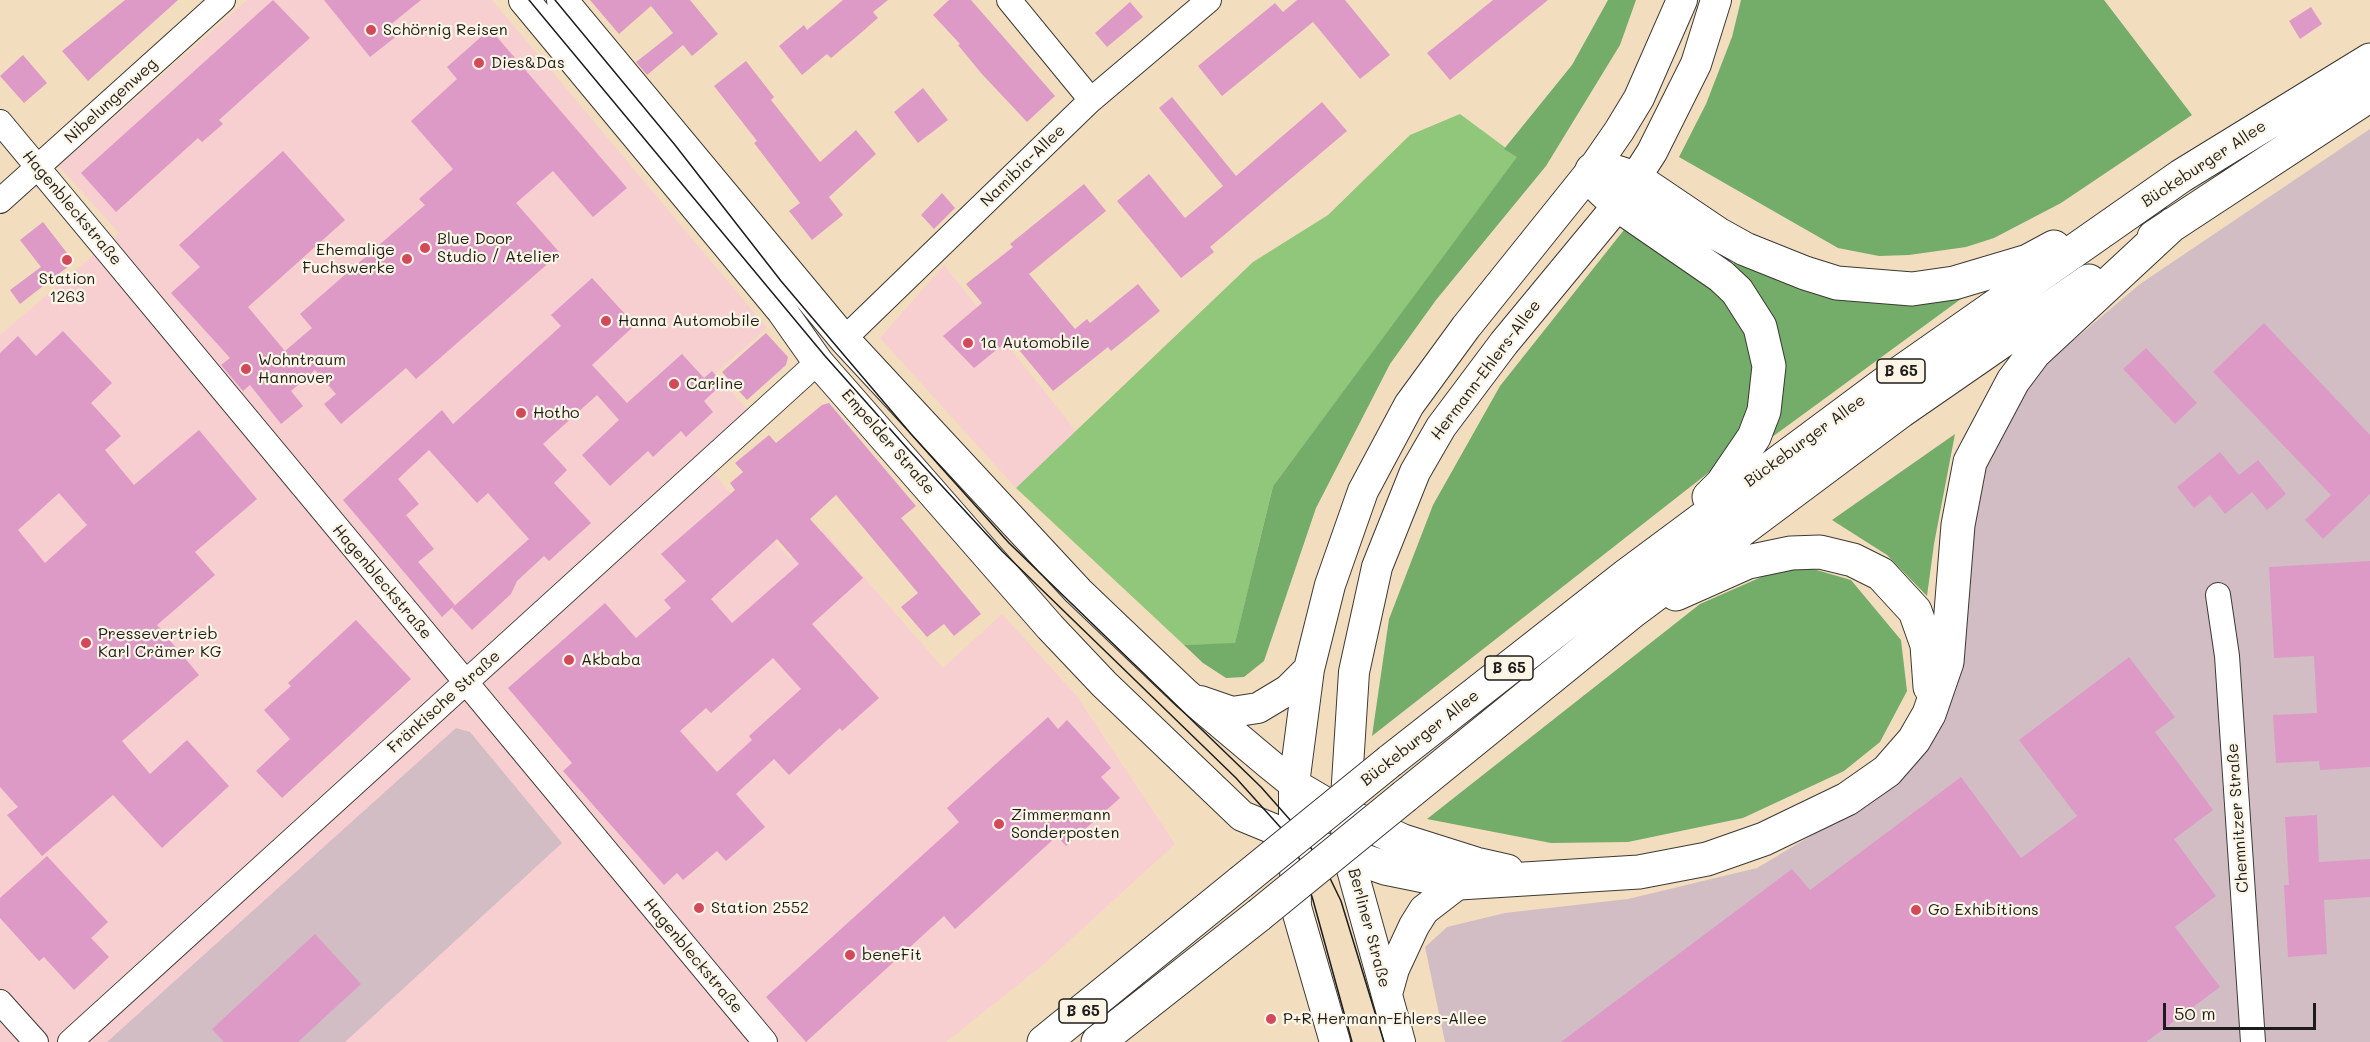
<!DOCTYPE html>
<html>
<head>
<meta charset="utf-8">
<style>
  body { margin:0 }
  #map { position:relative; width:2370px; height:1042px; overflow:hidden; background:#f3ddbf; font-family:Mali,sans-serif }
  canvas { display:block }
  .scale { position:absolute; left:2163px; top:1003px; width:153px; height:27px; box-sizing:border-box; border:3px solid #1c1c1c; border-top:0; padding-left:8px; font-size:18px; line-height:21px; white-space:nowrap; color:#1c1c1c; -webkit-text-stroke:4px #fcf5e5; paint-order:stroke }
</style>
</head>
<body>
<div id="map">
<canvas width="2370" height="1042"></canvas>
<div class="scale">50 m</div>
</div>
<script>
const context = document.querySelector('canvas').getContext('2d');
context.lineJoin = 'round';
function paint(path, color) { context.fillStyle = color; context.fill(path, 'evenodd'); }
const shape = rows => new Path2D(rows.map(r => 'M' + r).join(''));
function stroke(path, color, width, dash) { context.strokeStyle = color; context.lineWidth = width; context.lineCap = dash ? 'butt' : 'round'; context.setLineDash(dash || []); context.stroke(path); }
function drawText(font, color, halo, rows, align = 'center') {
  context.font = font + ' Mali,sans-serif'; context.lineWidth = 4.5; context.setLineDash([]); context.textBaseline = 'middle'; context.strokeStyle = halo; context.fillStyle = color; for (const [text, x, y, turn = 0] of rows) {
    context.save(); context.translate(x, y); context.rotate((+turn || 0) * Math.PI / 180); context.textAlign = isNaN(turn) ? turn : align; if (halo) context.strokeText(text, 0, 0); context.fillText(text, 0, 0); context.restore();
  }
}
paint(shape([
  [247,0,492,0,767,328,715,374,759,422,709,469,790,559,823,530,943,668,1002,614,1076,695,1175,844,1044,964,946,1042,0,1042,0,335,119,233,59,166],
  [944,265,1076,431,1016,488,880,338]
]), '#f7cfd0');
paint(shape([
  [2370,129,2370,1042,1445,1042,1425,947,1447,927,1505,913,1628,899,1757,868,1886,791,1971,541,1982,471,2036,372,2140,284],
  [456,728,470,732,562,843,345,1042,107,1042]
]), '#d2bdc5');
paint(shape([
  [1460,114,1518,157,1273,486,1235,644,1184,645,1016,488,1253,262,1328,215,1410,135]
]), '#91c77a');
paint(shape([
  [1608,0,1636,0,1620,45,1546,166,1436,300,1390,364,1316,508,1264,661,1244,677,1226,678,1203,663,1184,645,1235,643,1273,486,1517,157,1504,149,1572,65],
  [1741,0,2104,0,2192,115,2061,203,1994,238,1966,247,1909,255,1879,256,1838,248,1679,157,1706,104,1732,37],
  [1635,216,1751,311,1754,437,1372,736,1389,619,1433,505,1500,386],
  [1736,259,1965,296,1768,440,1732,266],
  [1955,434,1934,544,1927,596,1887,555,1832,520],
  [1793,563,1851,580,1901,640,1907,691,1880,742,1844,771,1743,818,1628,842,1551,843,1427,819,1700,604]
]), '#74ac6a');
paint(shape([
  [125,0,178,0,88,81,62,51],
  [273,0,310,38,219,120,223,124,202,142,198,138,116,212,81,173],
  [324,0,421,0,390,25,398,35,370,57],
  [590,0,690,0,718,34,692,56,683,45,647,75,636,62,673,33,651,6,619,34],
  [843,0,888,0,873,12,878,18,855,38,831,58,827,54,802,75,779,46,804,25,807,30],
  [949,0,971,0,1055,96,1027,122,981,73,958,45,960,44,933,15],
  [1297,0,1345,0,1390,55,1360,79,1313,22,1222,96,1198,66,1275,3,1283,12],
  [1493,0,1548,0,1450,80,1427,53],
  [1130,2,1143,17,1107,47,1095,33],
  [2311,7,2322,24,2300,39,2289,21],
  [490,29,627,188,593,217,553,171,516,203,560,253,416,379,406,368,341,424,324,404,336,394,315,370,291,391,303,406,281,424,250,385,243,391,221,365,230,358,171,293,200,267,179,245,283,151,345,220,248,307,285,351,312,328,300,314,425,205,419,199,453,169,411,121,457,79,447,67],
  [23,55,47,83,24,103,0,76],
  [746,61,774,97,771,100,820,162,856,130,876,154,829,197,843,215,812,240,789,211,800,203,754,143,757,141,714,86],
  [923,88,948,120,918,143,894,112],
  [1172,97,1236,176,1322,102,1347,131,1210,247,1214,252,1181,278,1117,201,1149,174,1185,218,1223,186,1159,108],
  [1084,184,1106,211,1029,274,1075,329,1087,319,1090,323,1138,284,1160,311,1111,351,1108,347,1053,391,1010,339,974,368,943,336,982,303,966,284,1013,247,1010,244],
  [942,193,955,208,934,229,921,215],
  [43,222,74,262,20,304,10,290,41,267,20,240],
  [592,278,635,325,592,365,627,403,682,354,704,378,712,371,723,383,704,401,713,412,686,437,681,431,653,457,648,451,610,486,582,455,619,420,597,395,543,444,567,470,554,483,591,523,549,561,544,556,517,581,511,594,472,630,452,608,529,539,488,493,477,503,429,450,398,479,419,504,406,515,434,549,418,562,455,605,442,617,343,500,442,410,453,424,561,326,551,315],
  [2264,323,2370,435,2370,494,2323,539,2305,520,2331,495,2213,372],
  [63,331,112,383,91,403,121,436,105,450,134,485,199,430,257,499,195,552,215,575,157,625,199,675,122,741,150,774,187,740,229,786,162,848,113,795,42,856,7,815,18,807,0,787,0,353,18,336,36,356],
  [59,493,87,525,45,563,18,530],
  [766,333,788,357,786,365,747,400,722,372],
  [2146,348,2197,403,2175,424,2123,369],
  [829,403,916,506,901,518,981,614,954,636,944,624,927,637,901,607,918,593,836,495,810,519,863,578,812,624,879,698,842,731,840,728,789,775,774,759,736,794,765,827,726,861,717,851,683,880,677,873,664,885,563,771,572,763,508,688,605,603,636,638,671,608,664,600,686,581,661,554,735,490,730,483,743,472,735,463,769,435,776,443,822,405],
  [777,539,799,564,732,623,711,599],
  [773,658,801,689,749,736,752,740,717,772,680,731,706,708,711,713],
  [2220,452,2239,475,2258,460,2286,494,2267,510,2252,492,2225,514,2210,495,2194,508,2177,487],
  [2370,561,2370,767,2320,770,2319,761,2276,763,2273,715,2317,713,2314,656,2274,658,2269,567],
  [356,620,411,679,282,798,256,771,290,739,264,710,291,686,288,683],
  [2129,657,2175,717,2155,732,2213,810,2174,839,2216,896,2175,927,2220,987,2146,1042,1561,1042,1792,869,1810,890,1961,777,2021,858,2077,816,2019,740],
  [1048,717,1058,729,1067,720,1111,768,1101,777,1120,798,1066,846,1057,836,955,929,944,916,806,1042,766,997,959,822,947,808],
  [2317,815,2319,862,2370,859,2370,897,2324,900,2327,954,2288,957,2284,885,2289,885,2285,817],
  [47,856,108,922,91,938,109,957,74,990,44,957,39,961,0,918,0,898],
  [315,934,361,984,298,1042,224,1042,212,1029]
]), '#de9ac6');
const minor = shape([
  [1009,0,1091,100],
  [0,122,765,1042],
  [0,201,223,0],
  [844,339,1091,100,1209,0],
  [2218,595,2227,656,2253,1042],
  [0,1002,36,1042],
  [70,1042,818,362]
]);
const tertiary = shape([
  [524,0,782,311,818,362,1050,627,1104,684,1242,816,1310,844,1348,855],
  [562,0,844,339,1078,591,1186,694,1268,763,1294,784,1345,814],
  [1200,701,1232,712,1258,708,1288,690,1309,669],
  [1387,994,1394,969,1414,926,1424,910,1459,883],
  [1335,1042,1296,907,1294,822,1294,784,1309,669,1330,585,1363,491,1409,405,1466,327,1592,170,1619,131,1639,98,1682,0],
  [1400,1042,1348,855,1345,814,1354,672,1377,567,1415,472,1441,427,1504,343,1618,205,1652,152,1696,64,1716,0]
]);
const trunk = shape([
  [2154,237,2370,95],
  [1709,497,1722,484,1754,437,1764,411,1769,366,1760,327,1737,291,1721,276,1618,205,1601,189,1592,170,1613,171,1635,178,1718,234,1745,249,1805,273,1837,283,1912,289,1954,283,2028,261,2054,247],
  [1676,594,1748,562,1791,553,1820,552,1853,560,1881,574,1915,611,1927,645,1930,687],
  [1390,761,1627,575,1884,384,2181,176,2370,60],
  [1405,796,1633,611,1901,411,2089,281],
  [1345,814,1403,841,1476,864,1507,871],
  [1348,855,1385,868,1459,883,1639,872,1707,859,1764,839,1847,799,1887,771,1914,740,1929,714,1947,662,1958,525,1970,462,2013,381,2034,353,2173,224],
  [1044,1042,1241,882],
  [1098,1042,1259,915]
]);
stroke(minor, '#3c3934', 26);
stroke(tertiary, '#3c3934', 32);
stroke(trunk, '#3c3934', 35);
stroke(minor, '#fff', 24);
stroke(tertiary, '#fff', 30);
stroke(trunk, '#fff', 33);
stroke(shape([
  [529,0,825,356,907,448,1002,551,1236,778,1290,838,1302,865,1313,900,1352,1042],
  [555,0,675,145,781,281,911,434,1009,543,1261,787,1299,830,1327,872,1341,901,1384,1042]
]), '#1c1c1c', 1.5);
const trunkBridge = shape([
  [1241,882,1390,761],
  [1259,915,1405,796]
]);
stroke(trunkBridge, '#3c3934', 35, []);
stroke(trunkBridge, '#fff', 33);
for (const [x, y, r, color] of [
  [371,30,6,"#d1495b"],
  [479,63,6,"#d1495b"],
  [425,248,6,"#d1495b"],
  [407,259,6,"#d1495b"],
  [67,260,6,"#d1495b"],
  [606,321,6,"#d1495b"],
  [968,343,6,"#d1495b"],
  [246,369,6,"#d1495b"],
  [674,384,6,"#d1495b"],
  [521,413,6,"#d1495b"],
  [86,643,6,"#d1495b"],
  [569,660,6,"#d1495b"],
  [999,824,6,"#d1495b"],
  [699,908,6,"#d1495b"],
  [1916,910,6,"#d1495b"],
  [850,955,6,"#d1495b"],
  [1271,1019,6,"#d1495b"]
]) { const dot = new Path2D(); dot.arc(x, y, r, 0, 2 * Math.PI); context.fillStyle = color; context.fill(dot); stroke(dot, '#fcf5e5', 2); }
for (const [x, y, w] of [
  [1901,371,48],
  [1509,668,48],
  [1083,1011,48]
]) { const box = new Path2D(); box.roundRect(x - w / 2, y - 12, w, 24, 4.5); context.fillStyle = '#fcf5e5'; context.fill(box); stroke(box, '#1c1c1c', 1.5); }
drawText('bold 15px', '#1c1c1c', null, [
  ["B 65",1901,371],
  ["B 65",1509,668],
  ["B 65",1083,1011]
]);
drawText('16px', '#1c1c1c', '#fcf5e5', [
  ["Schörnig Reisen",383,30],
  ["Dies&Das",491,63],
  ["Blue Door",437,239],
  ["Studio / Atelier",437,257],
  ["Ehemalige",395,250,"right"],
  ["Fuchswerke",395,268,"right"],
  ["Station",67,279,"center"],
  ["1263",67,297,"center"],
  ["Hanna Automobile",618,321],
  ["1a Automobile",980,343],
  ["Wohntraum",258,360],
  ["Hannover",258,378],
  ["Carline",686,384],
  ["Hotho",533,413],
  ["Pressevertrieb",98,634],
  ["Karl Crämer KG",98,652],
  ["Akbaba",581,660],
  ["Zimmermann",1011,815],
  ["Sonderposten",1011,833],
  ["Station 2552",711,908],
  ["Go Exhibitions",1928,910],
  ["beneFit",862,955],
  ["P+R Hermann-Ehlers-Allee",1283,1019]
], 'left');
drawText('16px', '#1c1c1c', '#fcf5e5', [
  ["Nibelungenweg",111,101,-42],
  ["Bückeburger Allee",2204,164,-33],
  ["Namibia-Allee",1023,166,-44],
  ["Hagenbleckstraße",72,208,50],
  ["Hermann-Ehlers-Allee",1486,370,-53],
  ["Bückeburger Allee",1805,441,-36],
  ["Empelder Straße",888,442,49],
  ["Hagenbleckstraße",382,582,50],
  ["Fränkische Straße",444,702,-42],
  ["Bückeburger Allee",1420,738,-38],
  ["Chemnitzer Straße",2238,818,-94],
  ["Berliner Straße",1369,928,75],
  ["Hagenbleckstraße",693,956,50]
]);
</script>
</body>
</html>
